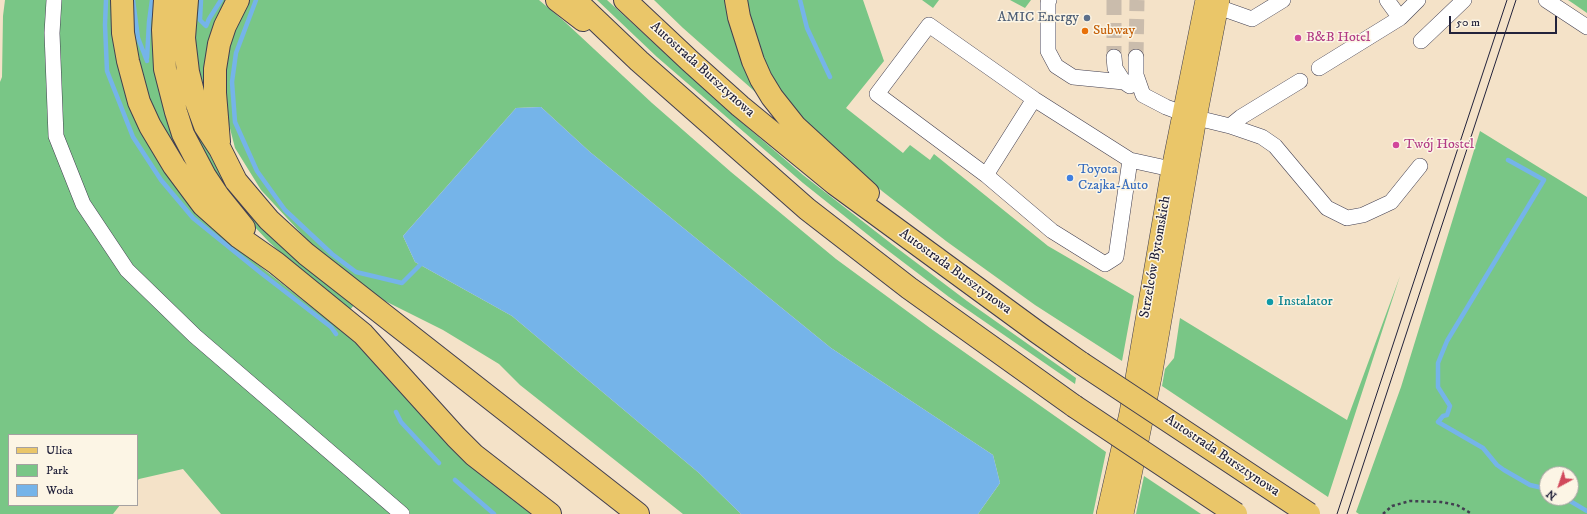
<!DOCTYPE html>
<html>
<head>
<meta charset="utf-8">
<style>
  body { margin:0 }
  #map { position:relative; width:1587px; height:514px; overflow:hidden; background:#f4e2c8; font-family:"IM FELL DW Pica",serif }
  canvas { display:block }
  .legend { position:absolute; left:8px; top:434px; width:130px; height:72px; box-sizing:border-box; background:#fcf5e5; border:1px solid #a5a1a1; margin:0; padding:5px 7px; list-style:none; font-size:12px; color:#22223b }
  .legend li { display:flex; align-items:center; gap:8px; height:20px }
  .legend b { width:20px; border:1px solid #a5a1a1 }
  .north { position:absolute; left:1539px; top:466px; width:40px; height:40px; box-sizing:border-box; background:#fcf5e5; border:1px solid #a5a1a1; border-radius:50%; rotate:220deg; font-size:11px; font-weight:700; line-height:16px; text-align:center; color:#22223b }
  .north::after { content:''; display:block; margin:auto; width:14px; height:18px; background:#d1495b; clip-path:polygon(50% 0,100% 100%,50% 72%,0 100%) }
  .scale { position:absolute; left:1449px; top:16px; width:108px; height:18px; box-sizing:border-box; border:2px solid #22223b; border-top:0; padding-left:5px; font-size:12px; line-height:14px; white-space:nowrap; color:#22223b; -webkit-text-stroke:3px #fcf5e5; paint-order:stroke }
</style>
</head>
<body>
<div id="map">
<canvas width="1587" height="514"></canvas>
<ul class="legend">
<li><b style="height:5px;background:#eac669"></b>Ulica</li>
<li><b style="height:11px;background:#79c686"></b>Park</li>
<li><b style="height:11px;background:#75b4e9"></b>Woda</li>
</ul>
<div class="north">N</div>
<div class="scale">50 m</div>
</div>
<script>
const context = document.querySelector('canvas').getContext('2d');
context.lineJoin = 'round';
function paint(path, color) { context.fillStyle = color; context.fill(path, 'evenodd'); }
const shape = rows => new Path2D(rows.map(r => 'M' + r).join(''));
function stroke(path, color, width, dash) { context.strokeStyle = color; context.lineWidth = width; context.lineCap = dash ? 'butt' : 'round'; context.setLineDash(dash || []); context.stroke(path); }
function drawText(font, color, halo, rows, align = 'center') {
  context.font = font + ' "IM FELL DW Pica",serif'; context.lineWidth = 3; context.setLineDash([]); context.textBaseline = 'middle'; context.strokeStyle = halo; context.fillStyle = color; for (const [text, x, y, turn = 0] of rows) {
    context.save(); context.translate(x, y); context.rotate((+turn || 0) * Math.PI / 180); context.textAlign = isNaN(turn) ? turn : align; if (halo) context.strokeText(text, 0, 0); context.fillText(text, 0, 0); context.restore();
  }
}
paint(shape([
  [5,0,113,0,116,45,204,218,252,260,351,338,462,459,531,514,221,514,183,469,139,479,137,481,137,435,9,435,9,505,120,505,113,514,0,514,0,82,2,77,3,16],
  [128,0,156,0,209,196,180,164,142,86],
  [172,0,180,0,198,130,214,163,238,201,275,238,354,305,350,310,308,277,269,242,234,205,190,132,173,73],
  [196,0,231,0,206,107,194,53],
  [249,0,539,0,565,22,652,103,731,172,836,259,930,328,1106,452,1093,514,978,514,1000,483,993,455,831,348,590,152,541,107,516,108,403,236,415,262,512,316,699,473,741,514,683,514,520,385,499,364,443,330,381,299,311,244,261,190,235,148,223,101,224,56,240,15],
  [597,0,607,0,719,103,803,175,893,245,967,301,1076,378,1075,384,949,297,882,246,803,183,657,57],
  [654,0,730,0,761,97,683,28],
  [746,0,863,0,884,61,846,108,903,153,910,145,930,160,934,154,1048,246,1134,296,1122,361,1035,305,946,241,882,191,809,127,778,87,756,43],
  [922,0,939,0,933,8],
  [1010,0,1031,0,1025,8],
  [1568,0,1587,0,1587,13,1574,4],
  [1480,131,1587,197,1587,514,1359,514,1356,512,1401,387],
  [1547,474,1571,474,1571,498,1547,498],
  [1400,276,1328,497,1162,386,1165,369,1174,358,1180,318,1347,420],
  [1144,476,1201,514,1136,514]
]), '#79c686');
paint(shape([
  [541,107,590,152,831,348,993,455,1000,483,978,514,741,514,699,473,512,316,415,262,403,236,516,108]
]), '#75b4e9');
stroke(shape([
  [106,0,105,25,107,71,133,137,161,180,193,218,261,273,331,327,336,334],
  [133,0,138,38,147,61],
  [201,0,200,20,206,26,209,19,221,0],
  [256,0,236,53,232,82,235,122,257,171,285,210,332,254,356,272,402,283,420,265],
  [800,0,807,28,830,77],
  [147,58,149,22,152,0],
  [1508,160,1544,180,1447,341,1438,363,1438,387,1450,406,1447,415,1443,416,1438,422,1483,448,1497,465,1504,470,1530,485,1547,489],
  [396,412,401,422,439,463],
  [455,480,494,514],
  [1565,498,1587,511]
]), '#75b4e9', 4.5);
stroke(shape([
  [1114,0,1114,57],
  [1136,57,1137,0]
]), '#cabcac', 15, [15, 8]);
const minor = shape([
  [54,0,52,33,56,136,83,204,127,270,195,336,402,514],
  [1049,0,1048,3,1048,51,1056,66,1073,77,1124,82],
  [1546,0,1587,27],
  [1218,7,1252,19,1283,0],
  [1400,18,1418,0],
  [1421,41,1464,0],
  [1114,57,1115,68,1124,82,1130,86],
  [1136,57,1136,75,1143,95,1166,107,1182,113],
  [1319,68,1400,18,1387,0],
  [1034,99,929,25,877,94,986,175,1034,99,1130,160],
  [1197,118,1230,126,1262,137,1275,146,1327,208,1347,218,1363,215,1391,202,1420,166],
  [1230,126,1241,117,1300,81],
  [986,175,1052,231,1105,264,1116,257,1130,160,1171,169]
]);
const major = shape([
  [1106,514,1129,413,1171,169,1205,0],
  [1124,514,1152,377,1197,118,1220,0]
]);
const highway = shape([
  [122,0,123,33,128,61,139,102,150,126,174,166,203,205,239,237,276,263,363,334,456,437,474,455,550,514],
  [165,0,163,30,165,69,176,112,183,134,205,176,219,197,244,228],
  [187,0,184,38,188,72,194,96,205,126,220,149,236,181,252,200,269,220,306,254,638,514],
  [557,0,583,20],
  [575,0,639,61,807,209,909,288,1074,406],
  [625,0,690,61,740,106,835,184,1037,332,1081,363],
  [736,0,739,17,753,61,761,79,772,97,795,126,868,193],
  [219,142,215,93,215,69,219,44,225,26,238,0]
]);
stroke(minor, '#423f50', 16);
stroke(major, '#423f50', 20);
stroke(highway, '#423f50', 24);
stroke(shape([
  [1383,514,1392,506,1410,501,1441,502,1457,505,1472,514]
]), '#423f50', 2.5, [3, 3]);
stroke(minor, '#fff', 15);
stroke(major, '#eac669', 19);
stroke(highway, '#eac669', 22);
stroke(shape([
  [1337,514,1507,0],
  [1347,514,1516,0]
]), '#22223b', 1);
const highwayBridge = shape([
  [1081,363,1309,514],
  [1074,406,1236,514]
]);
stroke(highwayBridge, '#423f50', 24, []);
stroke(highwayBridge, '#eac669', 22);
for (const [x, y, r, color] of [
  [1087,18,4,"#5c6f8a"],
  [1085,31,4,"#e8710a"],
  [1298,38,4,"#d1479c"],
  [1396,145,4,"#d1479c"],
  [1070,178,4,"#3f7fe0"],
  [1270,302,4,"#0f9aa8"]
]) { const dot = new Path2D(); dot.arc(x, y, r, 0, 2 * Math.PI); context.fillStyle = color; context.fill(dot); stroke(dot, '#fcf5e5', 1.5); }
drawText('14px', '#4e5e75', '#fcf5e5', [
  ["AMIC Energy",1079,18]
], 'right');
drawText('14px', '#c56008', '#fcf5e5', [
  ["Subway",1093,31]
], 'left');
drawText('14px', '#b23c85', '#fcf5e5', [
  ["B&B Hotel",1306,38],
  ["Twój Hostel",1404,145]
], 'left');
drawText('14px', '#22223b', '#fcf5e5', [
  ["Autostrada Bursztynowa",702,70,42],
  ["Strzelców Bytomskich",1156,257,-80],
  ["Autostrada Bursztynowa",955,272,36],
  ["Autostrada Bursztynowa",1222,456,34]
]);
drawText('14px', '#366cbe', '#fcf5e5', [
  ["Toyota",1078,170],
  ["Czajka-Auto",1078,186]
], 'left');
drawText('14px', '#0d838f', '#fcf5e5', [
  ["Instalator",1278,302]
], 'left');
</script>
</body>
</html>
